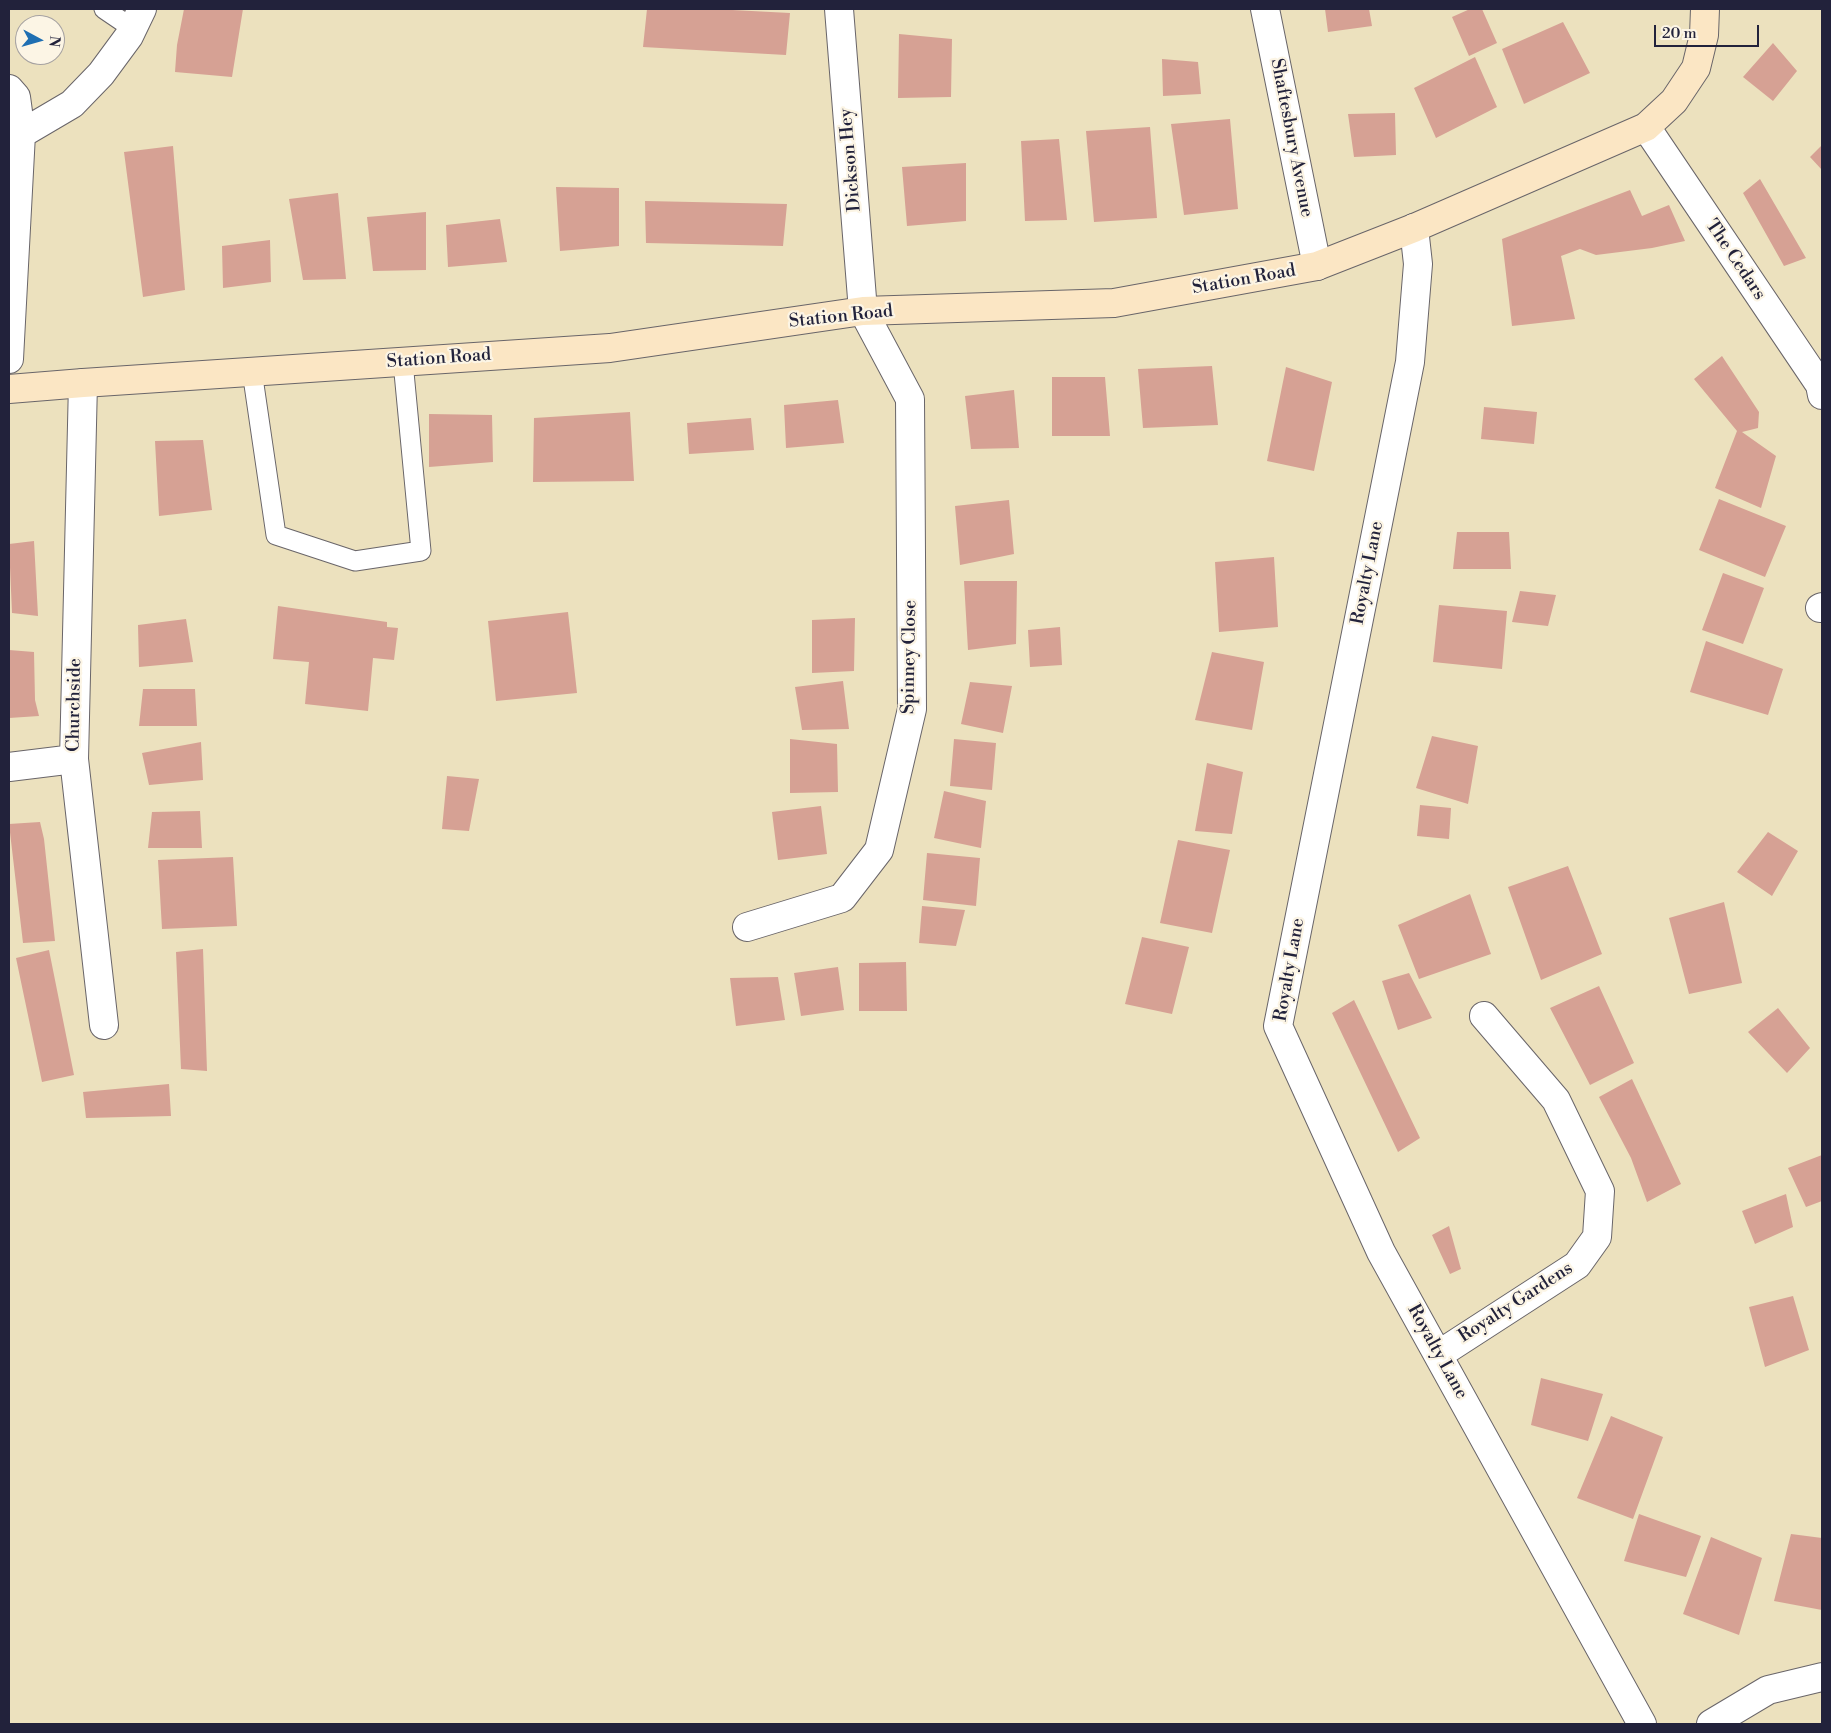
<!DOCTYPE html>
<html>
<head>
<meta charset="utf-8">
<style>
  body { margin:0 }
  #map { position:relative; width:1831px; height:1733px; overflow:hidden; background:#ece1be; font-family:"Libre Bodoni",serif }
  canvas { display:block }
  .frame { position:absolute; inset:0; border:10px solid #22223b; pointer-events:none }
  .north { position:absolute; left:15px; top:15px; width:50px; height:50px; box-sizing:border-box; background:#fcf5e5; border:1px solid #a5a1a1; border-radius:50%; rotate:96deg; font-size:14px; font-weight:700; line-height:20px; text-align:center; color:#22223b }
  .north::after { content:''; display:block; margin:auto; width:18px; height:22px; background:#1f6fb2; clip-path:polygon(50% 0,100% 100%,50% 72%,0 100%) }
  .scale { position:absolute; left:1654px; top:25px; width:105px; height:22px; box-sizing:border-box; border:2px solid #22223b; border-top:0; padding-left:6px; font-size:15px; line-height:18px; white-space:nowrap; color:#22223b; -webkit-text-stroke:4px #fcf5e5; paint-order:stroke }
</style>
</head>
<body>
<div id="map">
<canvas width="1831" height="1733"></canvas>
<div class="frame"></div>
<div class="north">N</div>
<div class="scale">20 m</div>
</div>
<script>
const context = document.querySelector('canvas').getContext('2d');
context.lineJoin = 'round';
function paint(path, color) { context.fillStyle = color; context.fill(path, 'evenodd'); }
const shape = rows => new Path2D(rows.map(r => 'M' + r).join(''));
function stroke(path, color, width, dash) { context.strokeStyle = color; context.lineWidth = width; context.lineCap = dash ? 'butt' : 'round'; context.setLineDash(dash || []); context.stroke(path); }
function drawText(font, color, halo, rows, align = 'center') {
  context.font = font + ' "Libre Bodoni",serif'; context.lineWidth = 4.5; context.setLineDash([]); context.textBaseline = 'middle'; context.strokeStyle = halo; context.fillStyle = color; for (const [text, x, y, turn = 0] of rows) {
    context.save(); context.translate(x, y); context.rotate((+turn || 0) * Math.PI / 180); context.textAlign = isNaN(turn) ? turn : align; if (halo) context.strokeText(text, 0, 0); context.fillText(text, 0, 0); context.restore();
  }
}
paint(shape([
  [184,9,243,9,232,77,175,72,177,45],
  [647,9,713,9,790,13,786,55,643,47],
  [1325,9,1369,9,1372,26,1328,32],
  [1470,9,1482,9,1497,43,1469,56,1452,17],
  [1563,22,1590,73,1524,104,1502,49],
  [899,34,952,39,951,97,898,98],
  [1773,43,1797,71,1773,101,1743,77],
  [1475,57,1497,107,1436,138,1414,88],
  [1162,59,1198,62,1201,94,1163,96],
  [1395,113,1396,155,1354,157,1348,114],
  [1230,119,1238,209,1184,215,1171,124],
  [1150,127,1157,218,1094,222,1086,131],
  [1059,139,1067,220,1025,221,1021,141],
  [1822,145,1822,170,1810,157],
  [173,146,185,290,143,297,124,152],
  [966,163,966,221,907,226,902,167],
  [1760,179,1806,258,1784,266,1743,193],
  [556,187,619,188,619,246,560,251],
  [1630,190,1642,216,1669,205,1685,241,1652,248,1596,255,1580,249,1561,256,1575,319,1512,326,1502,239],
  [338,193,346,279,303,280,289,199],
  [645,201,787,204,783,246,646,243],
  [426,212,426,270,373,271,367,217],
  [500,219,507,262,448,267,446,225],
  [270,240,271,282,223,288,222,246],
  [1722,356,1759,412,1758,428,1742,432,1776,456,1761,508,1715,488,1737,431,1694,379],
  [1212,366,1218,425,1143,428,1138,369],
  [1286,367,1332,382,1314,471,1267,461],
  [1052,377,1105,377,1110,436,1052,436],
  [1014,390,1019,448,971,449,965,396],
  [838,400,844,443,786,448,784,405],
  [1484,407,1537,412,1534,444,1481,439],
  [630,412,634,481,533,482,534,418],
  [429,414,492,415,493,462,429,467],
  [751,418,754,450,689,454,687,423],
  [203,440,212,510,159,516,155,441],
  [1719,499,1786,526,1765,577,1699,550],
  [1009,500,1014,554,960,565,955,506],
  [1457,532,1509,532,1511,569,1453,569],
  [34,541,38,616,12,613,9,544],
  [1274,557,1278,627,1219,632,1215,562],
  [1723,573,1764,588,1743,644,1702,630],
  [964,581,1017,581,1016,644,968,650],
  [1520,591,1556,595,1548,626,1512,622],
  [1439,605,1507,611,1502,669,1433,662],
  [278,606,387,622,387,627,398,628,394,660,373,658,368,711,305,704,309,662,273,659],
  [568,612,577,693,496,701,488,621],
  [855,618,854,671,812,673,812,620],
  [186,619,193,662,139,667,138,625],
  [1060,627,1062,665,1030,667,1028,630],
  [1706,641,1783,669,1768,715,1690,692],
  [9,650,34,652,35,700,39,716,9,718],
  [1212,652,1264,662,1252,730,1195,720],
  [843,681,849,729,802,730,795,687],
  [970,682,1012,686,1003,733,961,724],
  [143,689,195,689,197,726,139,726],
  [1432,736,1478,746,1468,804,1416,788],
  [790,739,837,744,838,792,790,793],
  [954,739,996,743,992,790,950,786],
  [201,742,203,780,149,785,142,753],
  [1207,763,1243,772,1232,834,1195,831],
  [447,776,479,779,469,831,442,829],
  [944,791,986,801,981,848,934,838],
  [1420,805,1451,808,1449,839,1417,836],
  [821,806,827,854,778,860,772,812],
  [200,811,202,848,148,848,152,812],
  [40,822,44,839,55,941,23,943,9,824],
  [1768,832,1798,851,1772,896,1737,872],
  [1178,840,1230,850,1212,933,1160,923],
  [927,853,980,858,976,906,923,900],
  [233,857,237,926,162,929,158,860],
  [1568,866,1602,954,1541,980,1508,887],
  [1470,894,1491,954,1419,979,1398,925],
  [1724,902,1742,983,1689,994,1669,918],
  [922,906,965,910,956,946,919,943],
  [1142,937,1189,947,1172,1014,1125,1004],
  [203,949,207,1071,181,1069,176,952],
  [49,950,74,1075,42,1082,16,958],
  [906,962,907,1011,859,1011,859,963],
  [838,967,844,1010,801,1016,794,973],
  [1409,973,1432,1018,1398,1030,1382,981],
  [778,977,785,1020,736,1026,730,978],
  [1599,986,1634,1063,1590,1085,1550,1008],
  [1354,1000,1420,1138,1398,1152,1332,1013],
  [1778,1008,1810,1048,1787,1073,1748,1032],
  [1632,1079,1681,1184,1647,1202,1631,1158,1599,1097],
  [169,1084,171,1116,86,1118,83,1092],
  [1822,1155,1822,1201,1806,1207,1788,1168],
  [1786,1194,1793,1227,1755,1244,1742,1211],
  [1449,1226,1461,1269,1450,1274,1432,1235],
  [1793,1296,1809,1350,1765,1367,1749,1307],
  [1541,1378,1603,1394,1588,1441,1531,1425],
  [1611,1416,1663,1437,1633,1519,1577,1498],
  [1639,1514,1701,1536,1686,1577,1624,1561],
  [1791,1534,1822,1538,1822,1610,1774,1601],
  [1711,1537,1762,1558,1739,1635,1683,1614]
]), '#d6a194');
const lane = shape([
  [104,9,132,28],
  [252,371,276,535,355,561,421,551,403,362]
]);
const street = shape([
  [1265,9,1317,266],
  [9,89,16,97,21,134],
  [1646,127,1820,385,1822,395],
  [1414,228,1418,264,1410,362,1278,1026,1381,1252,1642,1724],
  [9,359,21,134,72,104,101,74,129,36,142,9],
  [83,383,74,759,104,1025],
  [1820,608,1822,607],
  [9,767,74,759],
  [747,927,842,898,879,850,912,709,910,399,863,311,839,9],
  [1438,1355,1577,1265,1597,1237,1600,1191,1556,1100,1484,1016],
  [1711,1724,1768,1690,1822,1677]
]);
const secondary = shape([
  [9,389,83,383,610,348,863,311,1114,303,1317,266,1414,228,1646,127,1674,101,1696,68,1704,35,1705,9]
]);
stroke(lane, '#696569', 21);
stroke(street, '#696569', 30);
stroke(secondary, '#696569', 30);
stroke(lane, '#fff', 19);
stroke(street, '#fff', 28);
stroke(secondary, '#fbe6c4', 28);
drawText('18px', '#22223b', '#fcf5e5', [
  ["Shaftesbury Avenue",1291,138,79],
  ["Dickson Hey",851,160,-95],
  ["The Cedars",1735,260,56],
  ["Station Road",1244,280,-10],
  ["Station Road",841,317,-6],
  ["Station Road",439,359,-4],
  ["Royalty Lane",1368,573,-79],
  ["Spinney Close",910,657,-89],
  ["Churchside",75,705,-89],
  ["Royalty Lane",1290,970,-80],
  ["Royalty Gardens",1516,1303,-33],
  ["Royalty Lane",1437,1352,61]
]);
</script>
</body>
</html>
